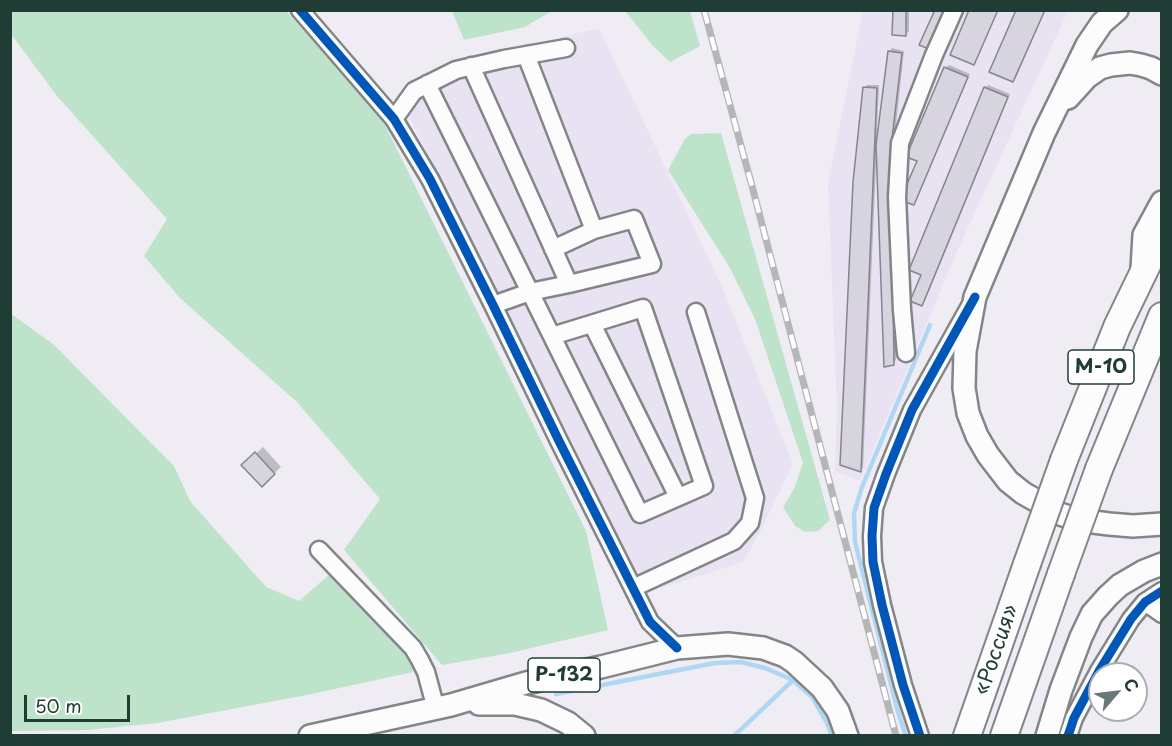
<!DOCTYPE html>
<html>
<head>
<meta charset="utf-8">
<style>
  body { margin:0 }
  #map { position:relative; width:1172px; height:746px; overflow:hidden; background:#efecf4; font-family:"Playpen Sans",sans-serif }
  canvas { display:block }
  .frame { position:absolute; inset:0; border:12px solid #1f3d34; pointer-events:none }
  .north { position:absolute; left:1088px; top:662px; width:60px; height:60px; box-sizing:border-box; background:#fff; border:2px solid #a5b1ae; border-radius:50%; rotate:62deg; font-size:16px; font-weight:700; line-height:24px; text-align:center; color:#1f3d34 }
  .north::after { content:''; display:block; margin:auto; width:21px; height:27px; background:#687a77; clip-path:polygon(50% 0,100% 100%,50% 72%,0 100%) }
  .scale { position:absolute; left:24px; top:695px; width:106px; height:27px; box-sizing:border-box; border:3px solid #1f3d34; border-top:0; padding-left:8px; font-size:18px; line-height:21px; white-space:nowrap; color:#1f3d34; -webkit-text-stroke:4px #fff; paint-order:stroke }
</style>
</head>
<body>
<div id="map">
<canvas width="1172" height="746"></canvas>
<div class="frame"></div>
<div class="north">С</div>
<div class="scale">50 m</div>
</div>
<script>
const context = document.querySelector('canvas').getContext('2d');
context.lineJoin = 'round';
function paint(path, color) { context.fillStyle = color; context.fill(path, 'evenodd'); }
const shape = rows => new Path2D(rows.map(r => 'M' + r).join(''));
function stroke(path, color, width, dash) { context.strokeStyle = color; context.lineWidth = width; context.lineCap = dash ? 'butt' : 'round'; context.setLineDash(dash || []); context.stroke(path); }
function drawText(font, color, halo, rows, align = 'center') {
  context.font = font + ' "Playpen Sans",sans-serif'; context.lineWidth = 4.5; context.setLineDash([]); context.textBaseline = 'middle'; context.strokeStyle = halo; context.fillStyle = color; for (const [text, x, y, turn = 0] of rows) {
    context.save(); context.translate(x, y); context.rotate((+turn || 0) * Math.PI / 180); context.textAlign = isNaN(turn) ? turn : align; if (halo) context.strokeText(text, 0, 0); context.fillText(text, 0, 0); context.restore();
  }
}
paint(shape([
  [863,11,1068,11,959,247,860,481,835,471,837,408,828,183],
  [599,28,724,291,793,464,760,532,743,562,645,593,400,98,436,67]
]), '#e8e2f3');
paint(shape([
  [11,11,286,11,379,113,586,531,608,630,510,653,442,665,344,550,380,499,297,402,180,298,144,256,167,219,57,96,11,34],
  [452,11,552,11,525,27,464,40],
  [625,11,690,11,700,46,670,62,653,46],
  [721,133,830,520,818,531,805,532,795,526,783,507,794,489,803,463,755,319,730,268,668,170,685,139,691,134],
  [10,313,53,344,174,466,190,501,266,587,299,601,330,574,375,616,410,653,413,672,307,695,157,723,87,730,11,731]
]), '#bee3cb');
paint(shape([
  [895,10,909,10,909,31,906,34],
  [1017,10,1045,10,1016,78,1013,80],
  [892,48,904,51,894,143,896,360,893,363,878,164,876,164,863,467,861,470,864,88,867,85,879,85,877,128,880,128,890,51],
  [949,65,970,74,916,200,913,203,918,161,946,68],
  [988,85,1010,94,925,301,922,304,985,88],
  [263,447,281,467,262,485,244,465]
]), '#0003');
stroke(shape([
  [556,694,715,663,741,662,765,668,793,680,812,697,827,723,832,736],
  [734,736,793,680],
  [906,736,898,712,855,542,854,513,862,487,930,325]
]), '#afd7f3', 4.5);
const building = shape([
  [893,10,906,10,906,36,892,35,893,10],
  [929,10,952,10,934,51,919,45,934,12,929,10],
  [969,10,998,10,974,65,950,55,969,10],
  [1016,10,1045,10,1013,82,989,72,1016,10],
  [888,51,902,53,891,147,894,365,884,367,876,145,888,51],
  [944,67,968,77,914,205,900,200,917,161,906,157,944,67],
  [863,87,877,88,861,472,840,465,853,182,863,87],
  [984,87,1008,97,922,306,910,301,921,275,909,270,984,87],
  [255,452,275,474,262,487,241,465,255,452]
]);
paint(building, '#d7d4e0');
stroke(building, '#828688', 1.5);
const minor = shape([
  [300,10,394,119,430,179,493,305,559,441,650,622,677,648],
  [526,55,594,230],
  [471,66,569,284],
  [427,84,640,514,704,486,643,308,552,336],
  [394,119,414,91,456,70,504,59,566,48],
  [493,305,530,292,569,284,652,264,634,219,594,230,553,249],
  [592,324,678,497],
  [906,353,902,310,897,197,900,143,934,55,954,10],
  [319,550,413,648,420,660,426,672,436,709],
  [633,588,734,541,750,523,755,498,696,312],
  [1145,602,1162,614],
  [920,736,903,685,882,605,873,562,872,536,874,508,886,474,912,410,970,306],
  [1068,736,1074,718,1099,671,1131,619,1145,602,1162,591]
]);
const major = shape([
  [1117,10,1102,23,1087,45,1044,133,975,297,965,351,964,388,968,413,977,436,988,455,1008,481,1023,493,1060,514,1078,520,1109,524,1133,526,1162,524],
  [1068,98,1087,77,1100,68,1111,65,1130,63,1141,65,1151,68,1162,74],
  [1142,269,1144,235,1162,202],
  [479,704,515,704,541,710,568,723,584,736],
  [310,736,451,705,526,683,601,667,677,648,728,644,763,648,785,656,794,662,822,688,838,711,847,736],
  [1047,736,1061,690,1081,637,1092,614,1108,596,1120,585,1144,571,1162,564]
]);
const highway = shape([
  [1064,460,1117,327,1162,234],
  [1099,469,1162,316],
  [967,736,1027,564],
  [1004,736,1061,574]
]);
stroke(minor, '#828688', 21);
stroke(major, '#828688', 26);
stroke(highway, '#828688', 30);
stroke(minor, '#fdfcfd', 16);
stroke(major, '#fdfcfd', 21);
stroke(highway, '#fdfcfd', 26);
const rail = shape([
  [704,10,752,186,896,736]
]);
stroke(rail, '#b4b6b7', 7);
stroke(rail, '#fff', 4.5, [14]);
const highwayBridge = shape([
  [1027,564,1064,460],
  [1061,574,1099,469]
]);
stroke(highwayBridge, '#828688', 30, []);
stroke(highwayBridge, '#fdfcfd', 26);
stroke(shape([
  [300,10,394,119,430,179,493,305,559,441,650,622,677,648],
  [920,736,903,685,882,605,873,562,872,536,874,508,886,474,912,410,975,297],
  [1068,736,1074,718,1099,671,1131,619,1145,602,1162,591]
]), '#0057b8', 9);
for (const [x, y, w] of [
  [1101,367,66],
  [564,675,72]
]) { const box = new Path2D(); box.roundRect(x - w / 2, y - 17, w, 34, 4.5); context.fillStyle = '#fff'; context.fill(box); stroke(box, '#1f3d34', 1.5); }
drawText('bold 20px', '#1f3d34', null, [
  ["М-10",1101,367],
  ["Р-132",564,675]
]);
drawText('21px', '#1f3d34', '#fff', [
  ["«Россия»",997,650,-71]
]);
</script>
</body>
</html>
